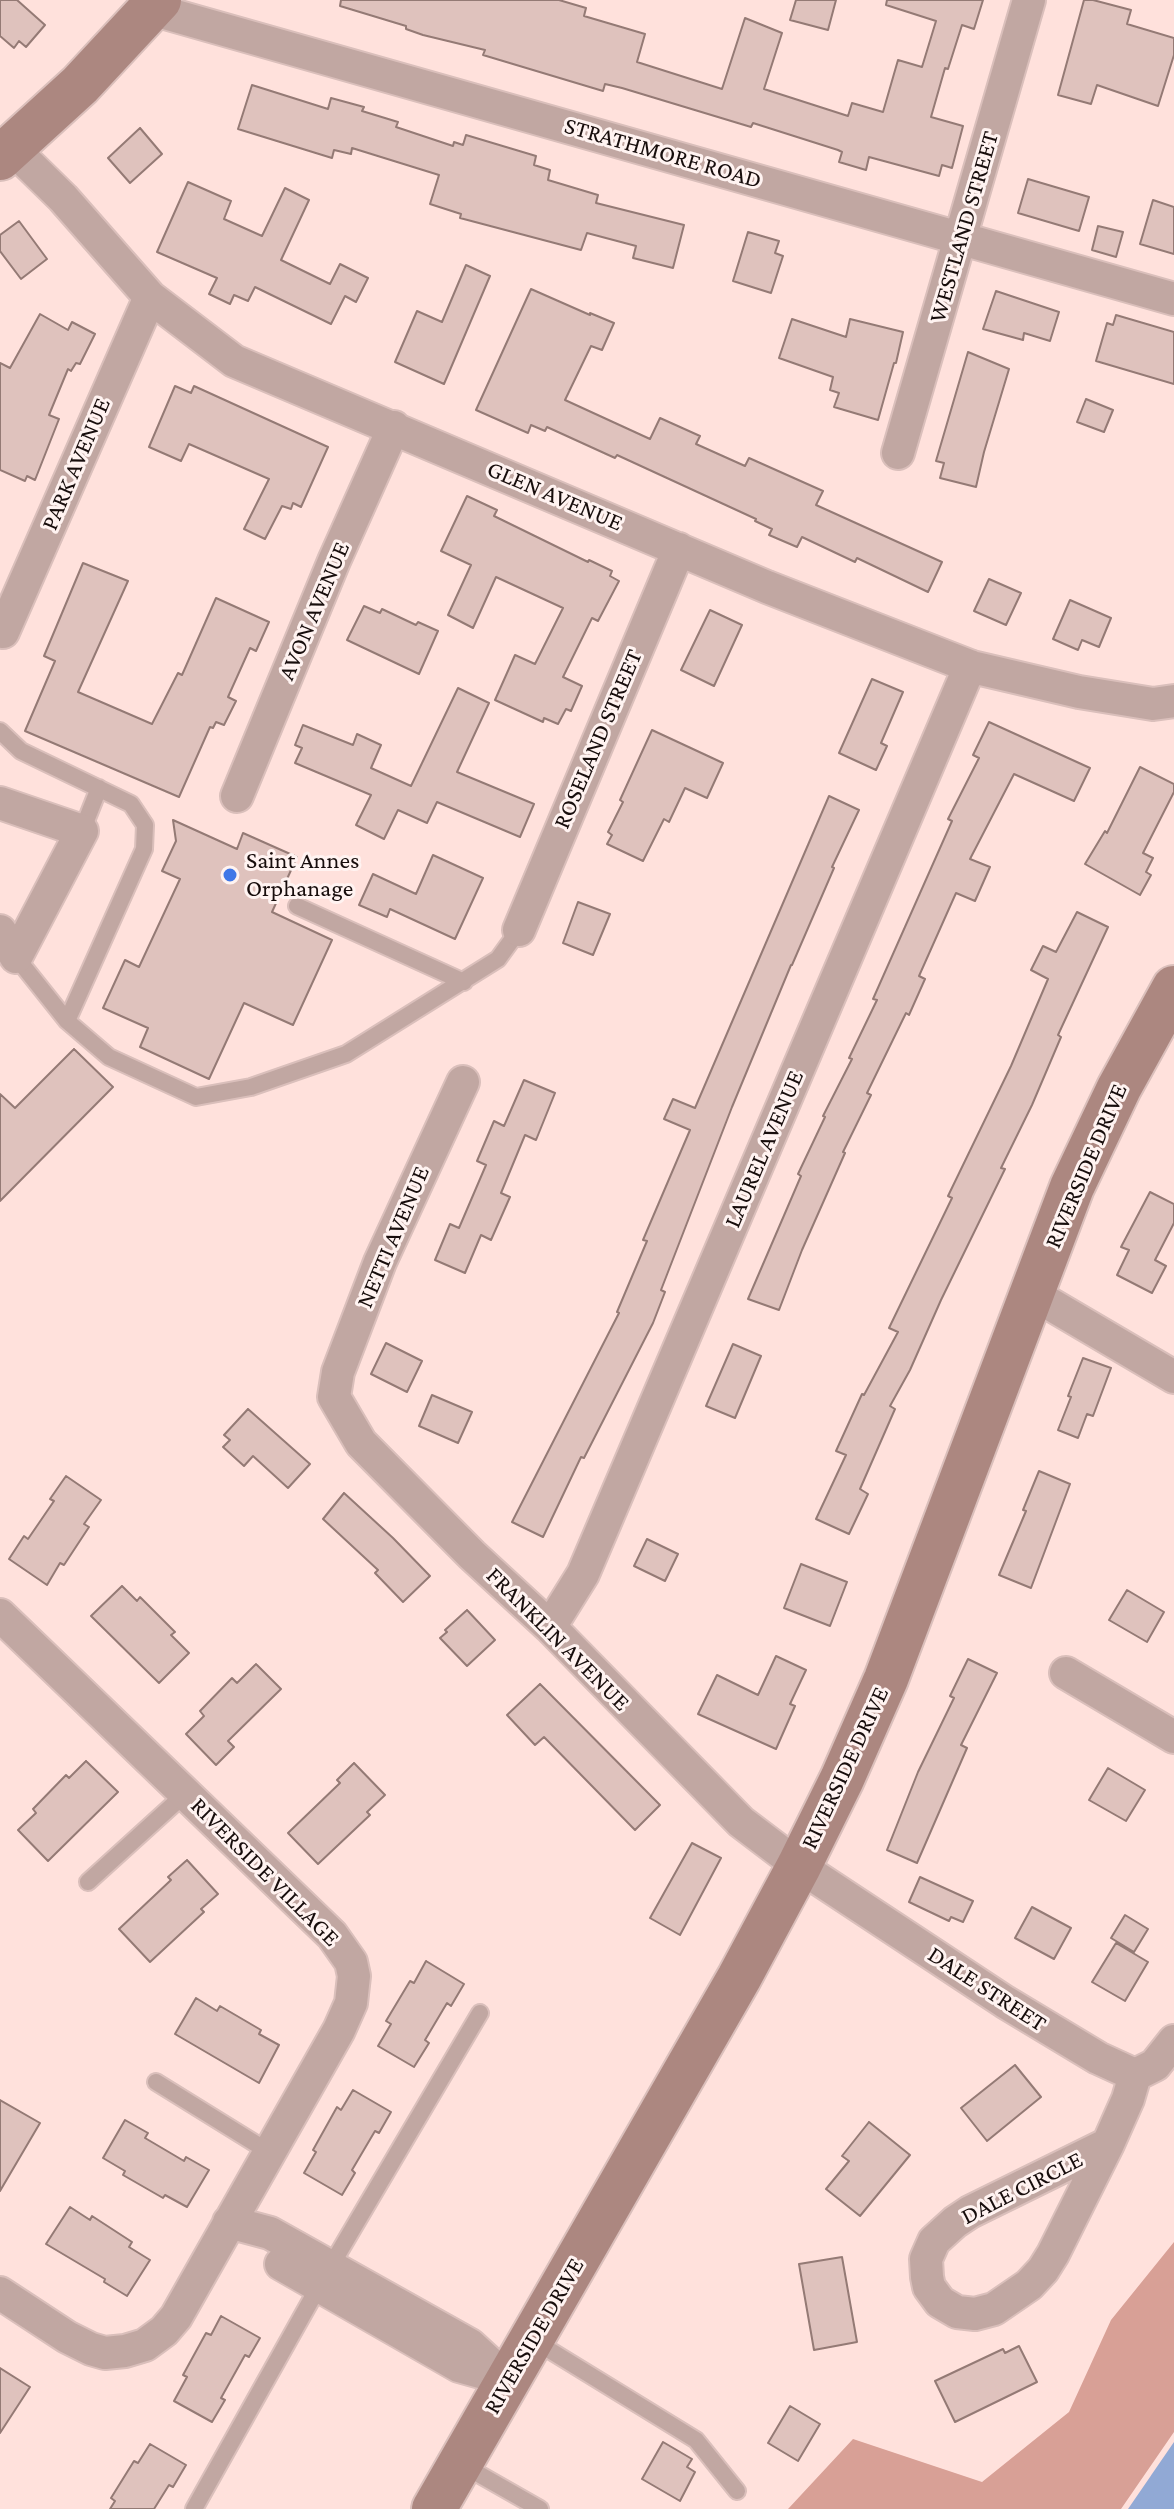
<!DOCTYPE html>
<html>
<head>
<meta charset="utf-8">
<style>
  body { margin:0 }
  canvas { display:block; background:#ffe1dc }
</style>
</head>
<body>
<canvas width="1174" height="2509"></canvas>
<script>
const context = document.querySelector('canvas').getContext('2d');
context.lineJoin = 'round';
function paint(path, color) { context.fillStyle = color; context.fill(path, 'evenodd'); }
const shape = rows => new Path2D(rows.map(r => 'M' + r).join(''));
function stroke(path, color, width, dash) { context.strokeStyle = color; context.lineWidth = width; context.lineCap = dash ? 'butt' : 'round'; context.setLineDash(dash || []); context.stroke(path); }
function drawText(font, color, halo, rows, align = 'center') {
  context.font = font + ' "Crimson Pro",serif'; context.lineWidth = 6; context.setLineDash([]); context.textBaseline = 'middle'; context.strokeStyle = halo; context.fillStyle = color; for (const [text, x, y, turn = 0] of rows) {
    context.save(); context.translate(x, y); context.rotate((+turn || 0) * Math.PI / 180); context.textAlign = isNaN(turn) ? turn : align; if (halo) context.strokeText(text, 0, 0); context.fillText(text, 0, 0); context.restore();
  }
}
paint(shape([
  [1174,2242,1174,2432,1121,2509,788,2509,853,2439,982,2482,1069,2412,1111,2320]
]), '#d8a096');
paint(shape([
  [1174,2442,1174,2509,1128,2509]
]), '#91a9d5');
const building = shape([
  [0,0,17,0,45,25,26,47,19,41,14,48,0,36,0,0],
  [341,0,559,0,586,8,584,16,645,34,637,62,722,89,745,18,782,33,764,89,848,116,852,103,883,112,898,60,922,67,936,21,886,5,887,0,983,0,974,29,962,25,948,69,945,68,931,117,963,126,952,168,942,165,939,176,869,157,866,170,839,162,842,152,838,150,753,123,751,127,622,88,605,84,603,91,483,55,485,50,423,35,406,29,406,26,340,6,341,0],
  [796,0,836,0,828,30,790,20,796,0],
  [1084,0,1093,0,1131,10,1127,24,1174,38,1174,55,1158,106,1097,85,1091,104,1058,95,1084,0],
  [252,85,328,109,331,98,364,107,362,111,398,122,396,127,453,146,454,142,463,145,466,135,536,156,534,165,550,170,548,180,598,195,596,203,684,225,673,268,633,258,636,246,587,233,581,250,460,218,461,214,430,204,439,175,352,148,351,154,334,150,332,158,238,129,252,85],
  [140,128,162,154,130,183,108,158,140,128],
  [1028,179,1089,197,1079,231,1018,213,1028,179],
  [188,182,231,201,224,219,262,236,285,188,309,200,281,260,330,284,340,264,368,278,356,302,345,296,331,324,255,287,248,301,234,295,230,304,209,294,217,278,157,252,188,182],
  [1153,200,1174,207,1174,254,1140,244,1153,200],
  [19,221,47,259,21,279,0,251,0,235,19,221],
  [1098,226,1123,232,1116,257,1092,250,1098,226],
  [748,232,779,241,775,253,783,256,771,293,733,281,748,232],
  [466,265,490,276,444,384,395,362,417,311,442,322,466,265],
  [531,289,590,315,590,313,614,323,602,350,591,346,565,400,650,439,660,418,700,436,696,444,745,466,749,458,823,491,816,505,942,562,928,592,857,558,855,562,802,537,797,547,769,535,772,529,755,521,756,519,617,455,615,458,547,427,545,431,531,425,528,433,476,410,531,289],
  [996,291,1059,312,1050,341,1024,333,1023,340,983,329,996,291],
  [40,314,68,330,72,322,95,334,80,364,76,363,71,371,68,369,49,415,59,419,35,480,27,476,25,481,0,470,0,363,10,368,40,314],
  [1116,315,1174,332,1174,384,1096,361,1107,323,1113,325,1116,315],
  [792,319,846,337,850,319,903,332,896,363,894,363,878,420,834,407,839,393,830,390,833,377,779,358,792,319],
  [968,352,1009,369,984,452,976,487,940,478,944,463,936,461,968,352],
  [175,386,191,393,194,386,328,447,301,507,293,503,291,509,282,506,265,539,244,529,269,479,189,444,181,461,149,447,175,386],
  [1086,399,1113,410,1104,432,1077,422,1086,399],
  [467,496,497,510,494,516,588,562,589,560,612,571,610,576,619,581,598,621,592,618,563,677,582,686,571,711,566,709,558,724,544,718,543,722,495,700,515,655,535,664,563,608,496,577,473,628,448,615,471,565,441,551,467,496],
  [83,563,128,581,78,692,152,724,178,673,182,675,216,598,269,622,256,651,250,648,228,697,236,701,224,725,216,722,213,728,210,727,179,797,25,731,55,661,44,656,83,563],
  [989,579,1021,593,1006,625,974,611,989,579],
  [1070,600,1111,618,1099,647,1082,640,1078,650,1053,639,1070,600],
  [364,606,380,613,382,609,416,625,418,622,438,631,419,674,347,640,364,606],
  [710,610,742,625,714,686,681,670,710,610],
  [872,679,903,692,881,743,887,746,876,770,839,753,872,679],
  [458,688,489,703,457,772,534,804,520,837,437,802,427,823,398,810,384,839,356,825,371,795,295,763,302,748,295,745,303,725,353,745,357,734,381,745,371,768,411,786,458,688],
  [989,722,1090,768,1074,801,1014,774,970,859,990,867,975,901,956,893,919,976,925,979,909,1015,906,1013,867,1093,871,1095,843,1152,845,1153,802,1250,779,1310,748,1299,801,1176,798,1174,825,1117,823,1116,852,1059,849,1058,877,1000,873,999,952,821,948,819,979,758,973,755,989,722],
  [652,730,723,763,707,798,685,788,669,822,664,819,643,861,607,844,612,835,608,832,623,802,620,800,652,730],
  [1140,767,1174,784,1174,792,1143,853,1153,858,1146,872,1151,875,1140,895,1085,864,1105,831,1107,833,1140,767],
  [829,796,859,810,832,867,834,868,792,965,791,965,732,1107,661,1290,665,1292,653,1323,584,1458,581,1457,543,1537,512,1522,619,1313,617,1312,647,1241,643,1240,690,1130,664,1119,673,1099,695,1108,829,796],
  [173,820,237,849,243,833,297,857,272,912,332,940,293,1025,244,1003,209,1079,140,1047,148,1028,103,1008,125,960,139,967,180,879,162,871,176,841,173,820],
  [433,855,483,878,455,939,390,909,387,917,359,905,373,874,416,894,433,855],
  [578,902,610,914,593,955,563,943,578,902],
  [1077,912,1108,927,1058,1035,1061,1037,1032,1105,1001,1168,1005,1169,941,1300,910,1370,890,1406,895,1409,860,1489,868,1494,849,1534,816,1519,846,1455,836,1451,862,1394,864,1395,898,1332,889,1328,952,1198,948,1196,1011,1066,1048,979,1031,970,1043,946,1056,952,1077,912],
  [74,1049,113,1087,0,1201,0,1094,15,1108,74,1049],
  [524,1080,555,1093,536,1140,525,1135,501,1193,510,1197,491,1240,481,1235,465,1273,435,1260,450,1224,459,1228,486,1165,477,1161,494,1121,504,1126,524,1080],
  [1150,1192,1174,1204,1174,1223,1155,1260,1166,1266,1152,1293,1117,1275,1129,1250,1121,1247,1150,1192],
  [386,1343,422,1361,407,1392,371,1374,386,1343],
  [733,1344,761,1356,735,1418,706,1406,733,1344],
  [1083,1358,1111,1368,1093,1416,1087,1414,1078,1438,1058,1430,1071,1397,1068,1396,1083,1358],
  [432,1395,472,1412,458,1443,419,1426,432,1395],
  [248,1409,310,1464,288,1488,253,1456,244,1466,223,1447,230,1440,224,1435,248,1409],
  [1039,1471,1070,1484,1031,1588,999,1575,1026,1511,1023,1510,1039,1471],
  [66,1476,101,1500,84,1524,89,1527,64,1565,60,1563,47,1585,9,1559,24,1536,28,1539,54,1501,50,1499,66,1476],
  [344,1493,393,1538,430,1576,403,1602,375,1573,378,1570,323,1519,344,1493],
  [647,1539,678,1554,665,1581,634,1566,647,1539],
  [801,1564,847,1582,830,1626,784,1608,801,1564],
  [122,1586,137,1601,140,1597,175,1632,171,1635,189,1653,159,1683,91,1616,122,1586],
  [1127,1590,1164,1612,1147,1642,1109,1620,1127,1590],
  [467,1610,495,1640,467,1666,440,1638,447,1632,445,1630,467,1610],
  [776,1656,806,1670,790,1704,795,1706,776,1749,698,1714,717,1675,758,1695,776,1656],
  [968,1659,997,1673,961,1745,967,1748,917,1863,887,1850,918,1772,954,1698,950,1696,968,1659],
  [256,1664,281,1689,228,1741,234,1747,216,1765,186,1734,204,1716,200,1711,232,1678,237,1683,256,1664],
  [540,1684,660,1805,635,1830,544,1737,535,1745,507,1715,540,1684],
  [86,1761,118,1792,48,1861,18,1830,36,1813,33,1809,66,1775,69,1778,86,1761],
  [354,1763,385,1795,367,1812,370,1815,318,1864,288,1833,340,1783,337,1780,354,1763],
  [1108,1768,1145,1790,1126,1821,1089,1800,1108,1768],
  [692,1843,721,1858,680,1935,650,1918,692,1843],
  [187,1860,218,1894,201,1909,204,1912,150,1962,119,1929,171,1880,168,1877,187,1860],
  [920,1877,973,1901,963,1922,951,1917,949,1921,909,1902,920,1877],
  [1032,1907,1071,1928,1054,1959,1015,1938,1032,1907],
  [1125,1915,1148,1929,1134,1952,1111,1938,1125,1915],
  [1116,1943,1148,1962,1125,2001,1092,1982,1116,1943],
  [426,1961,464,1984,451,2006,447,2003,425,2040,429,2043,414,2067,378,2046,391,2024,386,2021,410,1981,414,1983,426,1961],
  [196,1998,217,2011,220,2006,261,2030,259,2034,279,2045,259,2083,175,2034,196,1998],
  [1015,2065,1041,2097,987,2141,961,2108,1015,2065],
  [353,2090,391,2112,379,2133,375,2131,352,2170,355,2173,342,2195,304,2173,316,2152,313,2150,337,2107,341,2110,353,2090],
  [0,2100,40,2123,0,2191,0,2100],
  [125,2120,148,2133,145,2138,184,2161,186,2157,209,2170,187,2207,165,2195,163,2198,123,2175,125,2171,103,2158,125,2120],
  [869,2122,910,2155,860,2216,826,2189,849,2161,842,2156,869,2122],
  [70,2207,90,2220,92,2216,132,2242,129,2247,150,2260,127,2296,104,2282,105,2279,46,2244,70,2207],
  [842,2257,857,2342,814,2350,799,2264,842,2257],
  [221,2316,260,2338,249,2357,245,2355,221,2398,225,2400,212,2422,174,2401,187,2377,183,2375,206,2333,211,2335,221,2316],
  [1019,2346,1037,2382,955,2422,935,2381,1003,2349,1005,2353,1019,2346],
  [0,2368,30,2387,0,2433,0,2368],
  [790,2406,820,2424,798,2461,768,2443,790,2406],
  [663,2442,692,2459,687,2467,695,2472,680,2501,642,2479,663,2442],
  [150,2444,186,2465,173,2487,169,2485,154,2509,110,2509,115,2501,111,2498,134,2461,138,2463,150,2444]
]);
paint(building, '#dfc2bd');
stroke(building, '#947a75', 2);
const service = shape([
  [0,731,21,751,131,804,145,825,144,849,67,1021],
  [82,831,99,788],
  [297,906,464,982],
  [16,957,67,1021,109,1057,196,1097,251,1087,346,1054,498,959,519,930],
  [88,1882,186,1793],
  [156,2082,269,2152],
  [533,2340,696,2440,737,2491],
  [461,2464,540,2509],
  [194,2509,319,2286,480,2013]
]);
const minor = shape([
  [151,9,1174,299],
  [12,148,63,198,150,297,234,361,767,587,972,667,1079,692,1153,704,1174,701],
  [898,453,1029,0],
  [3,632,150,297],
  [237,796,334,561,394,427],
  [0,803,82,831,16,957,0,931],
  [519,930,679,549],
  [463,1082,380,1262,338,1372,334,1397,361,1443,472,1555,550,1627,741,1822,799,1866,1005,2002,1098,2058,1135,2075,1155,2065,1174,2041],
  [1033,1294,1174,1377],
  [0,1615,332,1935,351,1962,354,1976,351,2003,339,2030,176,2317,164,2331,145,2345,125,2351,105,2353,91,2349,67,2337,0,2293],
  [550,1627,583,1574,970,666],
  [1066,1673,1174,1737],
  [1108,2144,1053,2254,1043,2270,1029,2285,994,2309,975,2314,957,2312,940,2302,929,2287,927,2277,926,2259,934,2241,955,2222,970,2212,1108,2144,1128,2099,1135,2075],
  [229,2222,270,2233,470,2345,508,2380],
  [281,2264,459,2366,502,2378]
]);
const secondary = shape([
  [0,158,80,85,159,0],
  [434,2509,739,1978,799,1866,842,1779,886,1679,1072,1187,1119,1088,1174,988]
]);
stroke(service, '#dabfbb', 20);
stroke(minor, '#dabfbb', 36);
stroke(secondary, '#dabfbb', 48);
stroke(service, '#c1a7a2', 16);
stroke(minor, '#c1a7a2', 32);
stroke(secondary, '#ac8780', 44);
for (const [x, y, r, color] of [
  [230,875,8,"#4077e7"]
]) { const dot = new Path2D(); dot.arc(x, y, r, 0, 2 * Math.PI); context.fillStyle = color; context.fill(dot); stroke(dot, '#fff3f1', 3); }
drawText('24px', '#170d0c', '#fff3f1', [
  ["STRATHMORE ROAD",663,153,16],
  ["WESTLAND STREET",964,227,-74],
  ["PARK AVENUE",76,464,-67],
  ["GLEN AVENUE",555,496,23],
  ["AVON AVENUE",314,611,-67],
  ["ROSELAND STREET",598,739,-67],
  ["LAUREL AVENUE",764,1149,-67],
  ["RIVERSIDE DRIVE",1086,1166,-67],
  ["NETTI AVENUE",393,1237,-67],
  ["FRANKLIN AVENUE",558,1639,45],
  ["RIVERSIDE DRIVE",845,1768,-65],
  ["RIVERSIDE VILLAGE",265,1872,45],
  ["DALE STREET",987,1989,33],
  ["DALE CIRCLE",1022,2188,-27],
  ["RIVERSIDE DRIVE",534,2336,-60]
]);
drawText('24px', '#170d0c', '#fff3f1', [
  ["Saint Annes",246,861],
  ["Orphanage",246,889]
], 'left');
</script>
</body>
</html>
